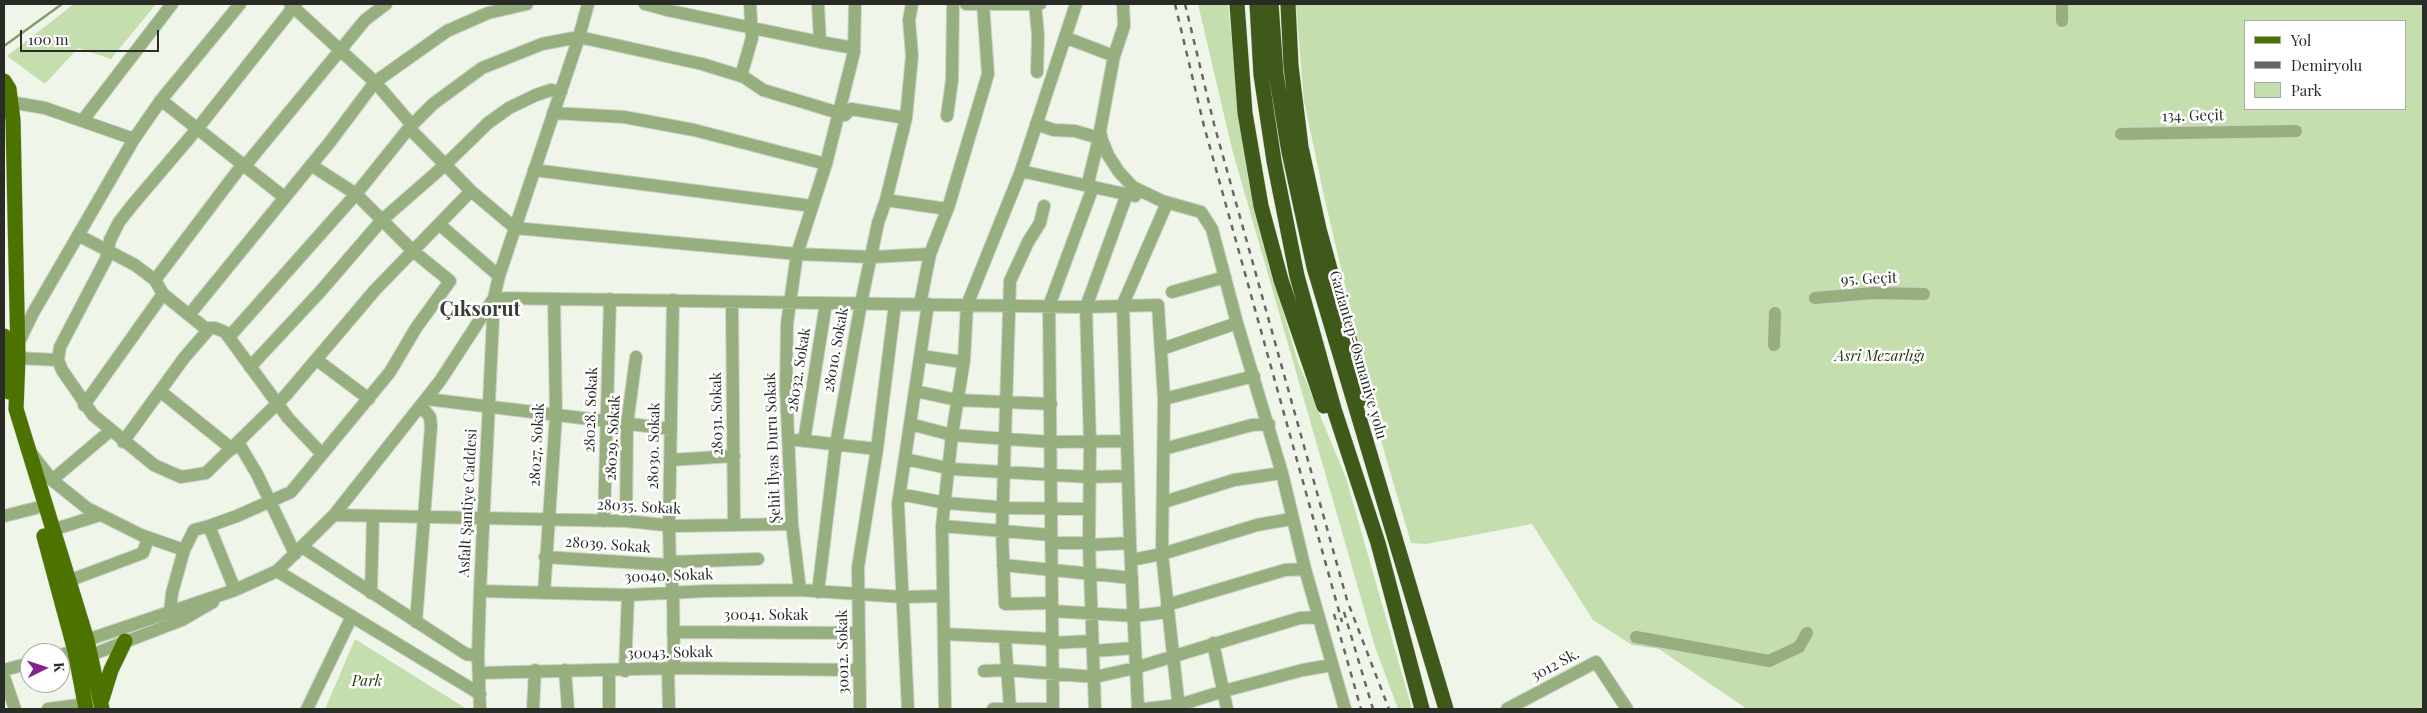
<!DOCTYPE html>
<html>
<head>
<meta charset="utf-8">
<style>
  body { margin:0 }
  #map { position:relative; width:2427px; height:713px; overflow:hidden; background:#f0f5ea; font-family:"Playfair Display",serif }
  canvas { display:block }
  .frame { position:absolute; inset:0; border:5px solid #292b27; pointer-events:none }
  .legend { position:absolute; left:2244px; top:20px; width:162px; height:90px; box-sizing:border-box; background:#fff; border:1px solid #a9aaa9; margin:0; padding:6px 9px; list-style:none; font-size:15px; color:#292b27 }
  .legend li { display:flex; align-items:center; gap:10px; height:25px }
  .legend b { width:25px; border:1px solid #a9aaa9 }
  .north { position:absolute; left:20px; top:643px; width:50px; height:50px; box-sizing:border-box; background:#fff; border:1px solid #a9aaa9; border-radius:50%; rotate:86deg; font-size:14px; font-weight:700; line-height:20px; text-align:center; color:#292b27 }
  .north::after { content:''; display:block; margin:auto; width:18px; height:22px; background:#85238d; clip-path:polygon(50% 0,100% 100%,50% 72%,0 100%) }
  .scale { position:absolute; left:20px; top:30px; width:139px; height:22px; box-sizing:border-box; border:2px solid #292b27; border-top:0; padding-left:6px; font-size:15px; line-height:18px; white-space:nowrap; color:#292b27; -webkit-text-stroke:4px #fff; paint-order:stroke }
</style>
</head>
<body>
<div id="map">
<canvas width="2427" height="713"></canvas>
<div class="frame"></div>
<ul class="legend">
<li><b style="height:6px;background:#4c7300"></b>Yol</li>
<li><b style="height:6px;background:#666963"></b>Demiryolu</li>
<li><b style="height:14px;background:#c5dead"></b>Park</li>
</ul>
<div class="north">K</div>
<div class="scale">100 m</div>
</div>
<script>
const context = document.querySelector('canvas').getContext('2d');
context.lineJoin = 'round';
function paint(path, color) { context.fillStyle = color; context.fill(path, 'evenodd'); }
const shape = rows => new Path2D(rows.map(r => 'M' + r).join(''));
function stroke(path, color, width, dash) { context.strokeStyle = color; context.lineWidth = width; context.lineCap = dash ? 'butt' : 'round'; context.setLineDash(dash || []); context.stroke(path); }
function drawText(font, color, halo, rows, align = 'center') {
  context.font = font + ' "Playfair Display",serif'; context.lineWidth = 5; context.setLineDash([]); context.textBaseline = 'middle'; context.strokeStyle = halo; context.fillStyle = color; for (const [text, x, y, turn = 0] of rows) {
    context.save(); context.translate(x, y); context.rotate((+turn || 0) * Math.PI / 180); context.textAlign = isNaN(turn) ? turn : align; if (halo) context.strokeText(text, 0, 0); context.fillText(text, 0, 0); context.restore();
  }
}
paint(shape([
  [74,4,156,4,111,59,78,48,45,84,7,56],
  [1198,4,1228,4,1239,117,1251,188,1270,267,1298,362,1346,478,1412,709,1398,709,1375,647,1232,149],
  [1296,4,2423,4,2423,709,1747,709,1659,649,1632,645,1593,620,1532,524,1426,544,1411,543,1384,451,1324,196,1304,101],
  [2246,21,2406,21,2406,109,2246,109],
  [355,639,467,709,325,709]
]), '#c5dead');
stroke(shape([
  [4,46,62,4]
]), '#859c6b', 2.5);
const minor = shape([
  [290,4,375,82,412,125],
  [296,4,197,129,134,203,119,222,110,240,106,259,60,347,58,360,62,370,93,415,154,465,181,477,206,473,286,395,375,290,471,191],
  [645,4,671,11,820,42,818,4],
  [966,4,1040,4],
  [1035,4,1038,35,1037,72],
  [1123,4,1124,26,1114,56,1100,131,1102,140,1108,155,1119,172,1133,187,1162,201,1201,212,1212,229,1237,323,1282,473,1305,569,1345,709],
  [2062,21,2062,4],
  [1064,40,1072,40,1114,56],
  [820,42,854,48],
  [741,76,752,38,750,4],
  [161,100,284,197],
  [4,101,45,108,134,139],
  [553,113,624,117,694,130,826,164],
  [947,116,952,80,953,4],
  [83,120,172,4],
  [1036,124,1054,130,1075,131,1099,138],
  [409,128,471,191,515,228,797,254,872,257,930,254],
  [1100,134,1088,183,1093,187,1135,196],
  [2121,134,2296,131],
  [534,170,812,206],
  [1021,171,1093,187,1049,306,1053,709],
  [886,200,947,209],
  [1044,206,1040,223,1028,242,1010,281,1002,531,1005,604,1052,603],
  [440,225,499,276],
  [78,235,135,265,155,280,163,294,205,328,215,328,225,332,288,418,322,454],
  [155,280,242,165,249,161,365,20,386,4],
  [1172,292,1225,277],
  [1815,298,1873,293,1924,294],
  [732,302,734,525],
  [920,304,930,254,949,205,988,74,983,4],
  [189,315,330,142,375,82,447,31,488,13,527,4],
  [229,337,356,194,409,128,433,104,482,68,542,44,579,37,702,64,744,77,763,90,839,113,845,115,851,109,906,118,912,56,909,20,912,4],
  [18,344,33,313,134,139,161,100,240,4],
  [1774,345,1775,313],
  [1162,349,1237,323],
  [921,356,962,362],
  [18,358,58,360],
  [317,360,369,399],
  [250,367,319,293,382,220,445,165,488,123,509,108,536,95,551,90,561,92],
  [160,391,232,449],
  [915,391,957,400,1051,404],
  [427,399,671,429],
  [1164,399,1254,376],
  [84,405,163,294],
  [910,424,952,435,1051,442,1127,441],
  [797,440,877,449],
  [804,441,826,303],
  [123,442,184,358,210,328],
  [238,442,257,474,295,554],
  [1164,449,1252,425,1269,424],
  [31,453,52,480,87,508,141,535,184,550],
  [905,459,952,469,1089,477,1128,476],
  [670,460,734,456],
  [52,480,110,431],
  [900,494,946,503,1010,508,1088,509],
  [1164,502,1234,480,1282,473],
  [334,515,626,521,675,526,792,524],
  [4,516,36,508],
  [604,521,610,299],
  [626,521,627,424,636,357],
  [942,526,1051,535],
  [52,530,100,515],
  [1052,543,1089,543],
  [1089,545,1130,543],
  [302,547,466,654,478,656],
  [545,557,670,565],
  [1131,560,1162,554,1257,525,1291,519],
  [670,562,758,559],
  [1003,565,1132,578],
  [277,571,480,694],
  [68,581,143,553,148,538],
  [235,590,209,526,237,516,291,492,390,372,416,328,450,281,413,251,356,194,311,165],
  [800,590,792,524,786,388,787,324,797,254,826,164,854,52,855,4],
  [480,591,628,595,707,591,800,590,903,597,943,596],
  [818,592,836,444,861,303,878,223,886,200,906,118],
  [371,593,373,516],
  [544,593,556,415,554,299],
  [1167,605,1285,570,1305,569],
  [1052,611,1134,616,1168,612],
  [170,613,172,593,184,550,194,530,209,526],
  [416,622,431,426,430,417,421,406],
  [673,632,859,633],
  [944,634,1051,639],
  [1005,637,1010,709],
  [1636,637,1769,661,1799,647,1807,633],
  [1051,643,1092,641],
  [1213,643,1227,709],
  [1093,651,1134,648],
  [82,653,91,655,182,620,213,602],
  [60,655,75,651,87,640,235,590,277,571,334,515,440,381,494,298,499,276,579,37,588,4],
  [4,670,30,663],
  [565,670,568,709],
  [625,671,628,595],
  [984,671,1007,670,1095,677,1135,668,1300,618,1319,617],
  [480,673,674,668,859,670],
  [4,677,15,709],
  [48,709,86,704],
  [307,709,352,616],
  [480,709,478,656,480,591,494,298,1086,307,1158,305,1164,399,1162,554,1179,709],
  [533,709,535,670],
  [609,709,609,670],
  [669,709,668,672,674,668,673,593,670,565,669,526,673,300],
  [860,709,858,567,877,449,895,304],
  [908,709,898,504,928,304],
  [945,709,942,526,952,435,964,360,967,305,1021,171,1076,4],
  [993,709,1048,709],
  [1095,709,1089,545,1090,443,1086,307,1127,194],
  [1138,709,1130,543,1123,304,1167,203],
  [1144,709,1179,705,1224,691,1303,670,1332,665],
  [1507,709,1596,662,1627,709]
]);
const major = shape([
  [4,81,9,89,13,120,18,358,16,409,87,640,102,709],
  [4,336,9,392],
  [44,536,75,651,86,709],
  [102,699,111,670,125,641]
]);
const highway = shape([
  [1237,4,1245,113,1261,206,1281,280,1324,406],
  [1257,4,1261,75,1274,161,1297,276,1334,409,1378,543,1422,709],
  [1271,4,1276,74,1289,152,1314,267,1446,709],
  [1288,4,1291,66,1301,147,1319,229,1354,357,1361,399]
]);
stroke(minor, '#ccd1c7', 14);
stroke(major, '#ccd1c7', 16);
stroke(highway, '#ccd1c7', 16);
stroke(minor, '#97af7f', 12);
stroke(major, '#4c7300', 15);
stroke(highway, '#3e5919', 15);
stroke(shape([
  [1175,4,1204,126,1342,622],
  [1185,4,1214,124,1347,600,1389,709],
  [1344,612,1373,709],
  [1334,614,1361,709]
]), '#666963', 2.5, [6, 6]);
drawText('15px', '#292b27', '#fff', [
  ["134. Geçit",2193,116,-1],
  ["95. Geçit",1869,279,-2],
  ["28010. Sokak",836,350,-80],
  ["Gaziantep-Osmaniye yolu",1358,355,74],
  ["28032. Sokak",799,370,-81],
  ["28028. Sokak",591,410,-88],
  ["28031. Sokak",717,414,-91],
  ["28029. Sokak",613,438,-87],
  ["28027. Sokak",537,445,-87],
  ["28030. Sokak",654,446,-89],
  ["Şehit İlyas Duru Sokak",773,448,-92],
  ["Asfalt Şantiye Caddesi",468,503,-87],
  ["28035. Sokak",639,507,3],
  ["28039. Sokak",608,545,4],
  ["30040. Sokak",669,576,-2],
  ["30041. Sokak",766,615],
  ["30012. Sokak",843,652,-91],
  ["30043. Sokak",670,653,-1],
  ["3012 Sk.",1555,665,-28]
]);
drawText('italic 15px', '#263a07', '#fff', [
  ["Asri Mezarlığı",1880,356],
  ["Park",367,681]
]);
drawText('bold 20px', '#393d35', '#fff', [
  ["Çıksorut",480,310]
]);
</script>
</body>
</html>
